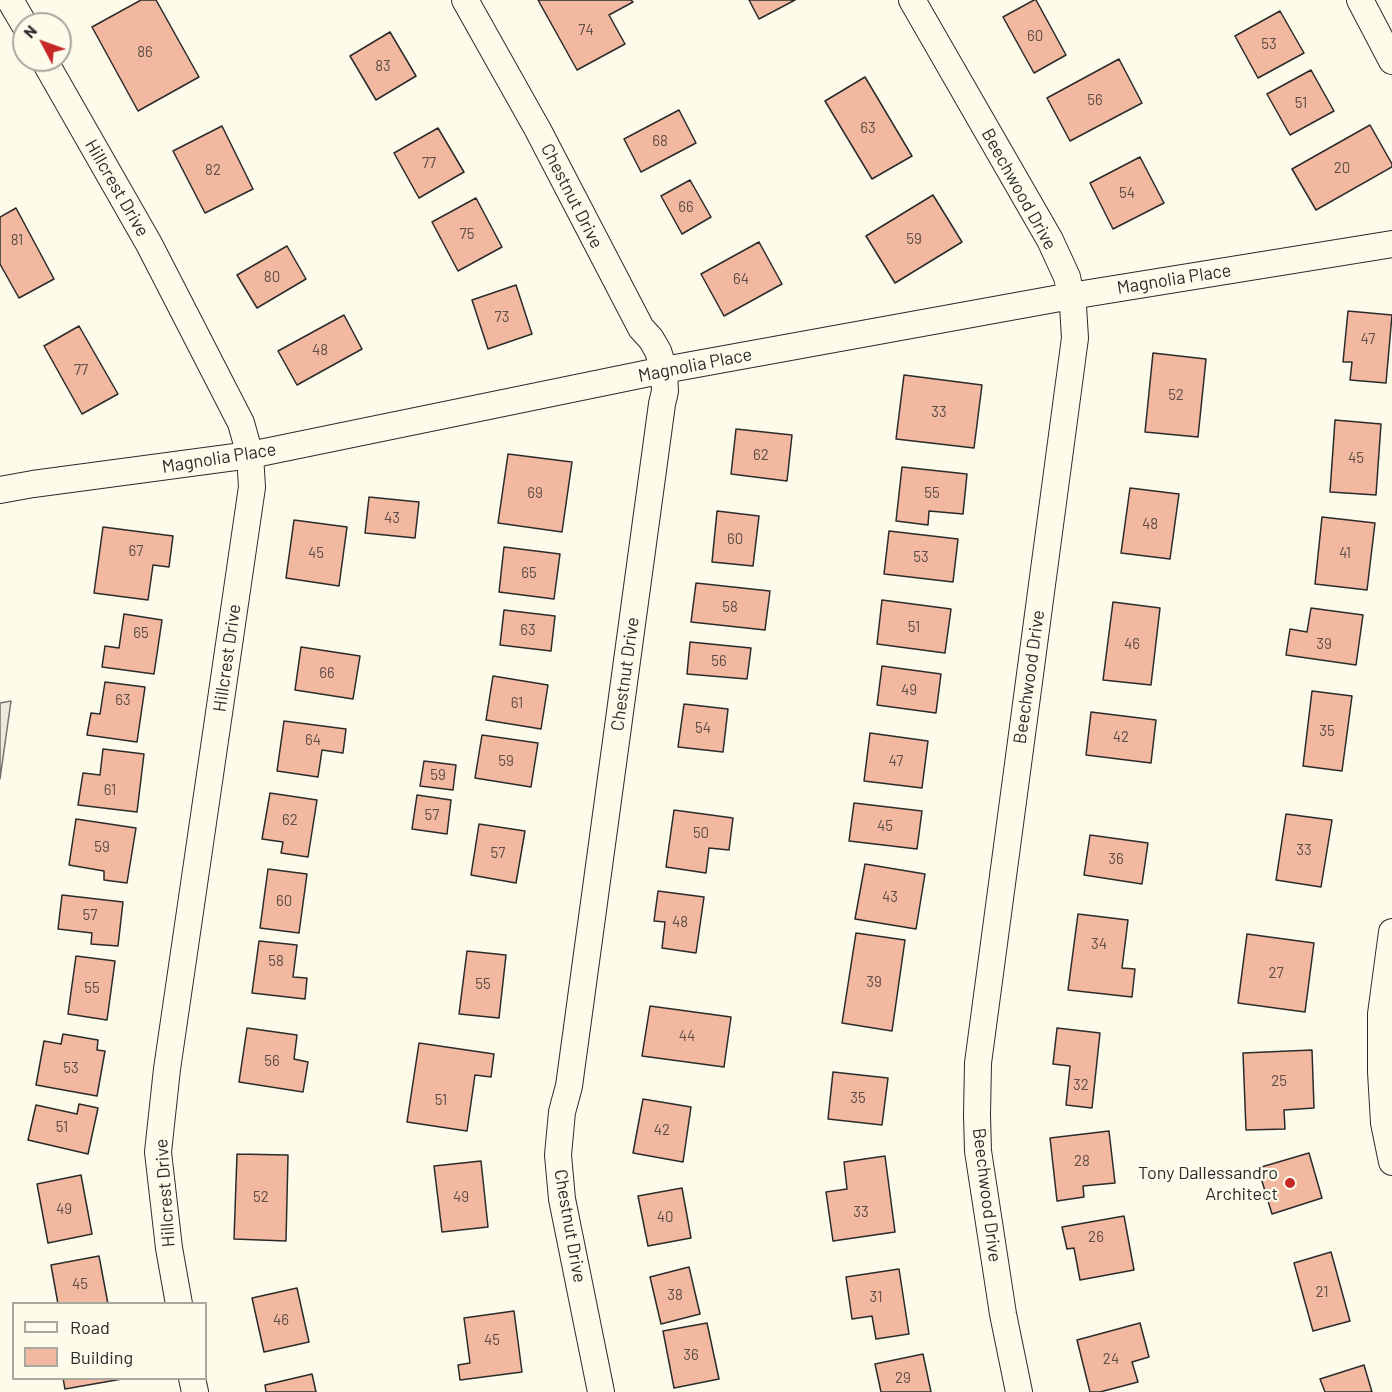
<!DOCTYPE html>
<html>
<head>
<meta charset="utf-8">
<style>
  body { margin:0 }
  #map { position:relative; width:1392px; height:1392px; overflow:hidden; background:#fdfbea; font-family:Barlow,sans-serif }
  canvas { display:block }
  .legend { position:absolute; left:12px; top:1302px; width:195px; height:78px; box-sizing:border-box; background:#fdfbea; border:2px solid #a9a89e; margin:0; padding:8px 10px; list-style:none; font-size:18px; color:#2b2b2b }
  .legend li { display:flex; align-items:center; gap:12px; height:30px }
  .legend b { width:30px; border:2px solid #a9a89e }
  .north { position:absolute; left:12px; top:12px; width:60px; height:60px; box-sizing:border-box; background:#fdfbea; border:2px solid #a9a89e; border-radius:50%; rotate:311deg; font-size:16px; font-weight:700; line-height:24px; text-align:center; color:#2b2b2b }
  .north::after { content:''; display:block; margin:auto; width:21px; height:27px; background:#c62828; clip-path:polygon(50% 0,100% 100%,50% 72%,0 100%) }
</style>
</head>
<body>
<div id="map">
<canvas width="1392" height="1392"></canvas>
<ul class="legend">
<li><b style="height:8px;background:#fdfbea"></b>Road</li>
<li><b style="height:16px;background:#f2b8a0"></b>Building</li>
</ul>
<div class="north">N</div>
</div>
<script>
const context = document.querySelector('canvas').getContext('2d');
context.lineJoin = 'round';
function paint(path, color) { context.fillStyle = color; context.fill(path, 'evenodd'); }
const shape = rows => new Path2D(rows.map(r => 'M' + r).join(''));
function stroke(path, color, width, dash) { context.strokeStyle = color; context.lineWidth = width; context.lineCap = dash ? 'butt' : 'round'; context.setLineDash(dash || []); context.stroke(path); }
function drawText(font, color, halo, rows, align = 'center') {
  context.font = font + ' Barlow,sans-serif'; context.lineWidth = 4.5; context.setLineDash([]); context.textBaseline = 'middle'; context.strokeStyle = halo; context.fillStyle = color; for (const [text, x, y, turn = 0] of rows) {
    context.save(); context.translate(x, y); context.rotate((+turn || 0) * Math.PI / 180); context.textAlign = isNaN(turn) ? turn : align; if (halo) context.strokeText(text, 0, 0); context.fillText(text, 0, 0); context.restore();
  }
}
const green = shape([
  [11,701,0,779,0,703,11,701]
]);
paint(green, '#ecebdb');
stroke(green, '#74746e', 1.5);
const building = shape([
  [141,0,156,0,199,77,138,111,92,27,141,0],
  [538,0,631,0,633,2,609,15,625,44,577,70,538,0],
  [749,0,795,0,759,19,749,0],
  [1034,0,1036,0,1066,55,1034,73,1003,17,1034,0],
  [1280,11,1304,53,1258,78,1235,36,1280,11],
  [390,32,416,76,376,100,350,56,390,32],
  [1119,59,1142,103,1070,141,1047,98,1119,59],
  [1311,70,1334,111,1290,135,1267,94,1311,70],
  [865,77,912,156,872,179,825,101,865,77],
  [679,110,696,143,641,172,624,139,679,110],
  [1370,125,1392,164,1392,167,1316,210,1292,169,1370,125],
  [222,126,253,189,205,213,173,151,222,126],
  [438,128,464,172,419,198,394,153,438,128],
  [1140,157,1164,203,1113,229,1090,183,1140,157],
  [690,180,711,217,682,234,661,196,690,180],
  [933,195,962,242,895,283,866,236,933,195],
  [476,198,502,247,458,271,432,222,476,198],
  [16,208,54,279,19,298,0,264,0,217,16,208],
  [759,242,782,284,724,316,701,274,759,242],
  [287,246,306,279,257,308,237,275,287,246],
  [516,285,532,334,488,349,472,300,516,285],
  [1348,311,1392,315,1386,383,1350,380,1352,362,1343,362,1348,311],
  [344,315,362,349,297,385,278,351,344,315],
  [79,326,118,394,82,414,44,346,79,326],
  [1153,353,1206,359,1198,437,1145,432,1153,353],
  [904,375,982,385,974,448,896,439,904,375],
  [1335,420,1381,424,1376,495,1330,492,1335,420],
  [736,429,792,435,787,481,731,474,736,429],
  [508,454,572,462,562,532,498,523,508,454],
  [902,467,967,474,963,514,929,511,928,525,896,521,902,467],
  [1130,488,1179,494,1170,559,1121,553,1130,488],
  [369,497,419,502,415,538,365,533,369,497],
  [717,511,759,516,753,566,712,562,717,511],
  [1322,517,1375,523,1367,590,1315,584,1322,517],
  [294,520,347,527,339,586,286,578,294,520],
  [103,527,173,536,169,567,153,565,148,600,94,593,103,527],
  [889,531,958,539,953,582,884,574,889,531],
  [504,547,560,554,554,599,499,592,504,547],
  [696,583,770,591,765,630,691,622,696,583],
  [882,600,951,609,945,653,877,644,882,600],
  [1113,602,1160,608,1151,685,1103,680,1113,602],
  [1311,608,1363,615,1356,665,1286,655,1290,629,1307,632,1311,608],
  [504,610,555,616,551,651,500,645,504,610],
  [124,614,162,620,154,674,102,667,105,646,119,648,124,614],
  [690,642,751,648,747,679,687,674,690,642],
  [301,647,360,656,353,699,295,690,301,647],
  [882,666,941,674,936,713,877,705,882,666],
  [493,676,548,685,541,729,486,720,493,676],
  [105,682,145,687,137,742,87,735,91,713,100,714,105,682],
  [1312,691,1352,696,1342,771,1303,766,1312,691],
  [684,704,728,709,723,752,678,747,684,704],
  [1091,712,1156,720,1151,763,1086,755,1091,712],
  [284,721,346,729,343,753,322,750,318,777,277,771,284,721],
  [870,733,928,741,922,788,864,781,870,733],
  [482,735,538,743,531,787,475,778,482,735],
  [103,749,144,754,137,812,78,805,83,773,100,775,103,749],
  [424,761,456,765,453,790,420,786,424,761],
  [270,793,317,800,308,857,281,853,283,842,262,839,270,793],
  [417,795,451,800,447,834,412,829,417,795],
  [854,803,922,811,917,849,849,841,854,803],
  [674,810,733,818,729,850,709,848,706,873,666,867,674,810],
  [1286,814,1332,820,1321,887,1276,880,1286,814],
  [76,819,136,828,127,883,104,880,104,871,69,865,76,819],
  [479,824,525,831,516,883,471,875,479,824],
  [1090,835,1148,843,1142,884,1084,875,1090,835],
  [865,864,925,874,916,929,855,919,865,864],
  [268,869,307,874,299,933,260,928,268,869],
  [658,891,704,897,696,953,662,948,665,922,654,921,658,891],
  [62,895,123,902,118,946,91,944,92,933,58,929,62,895],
  [1078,914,1128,920,1122,968,1135,969,1132,997,1068,990,1078,914],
  [856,933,905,940,892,1031,842,1023,856,933],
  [1247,934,1314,943,1305,1012,1238,1003,1247,934],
  [259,941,297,945,293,977,307,978,305,999,252,993,259,941],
  [467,951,506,955,499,1018,459,1014,467,951],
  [76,956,115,961,107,1020,68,1014,76,956],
  [650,1006,731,1017,724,1067,642,1056,650,1006],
  [247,1028,297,1035,294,1059,308,1062,303,1092,239,1082,247,1028],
  [1057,1028,1100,1033,1092,1108,1066,1105,1070,1066,1053,1064,1057,1028],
  [63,1034,98,1040,97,1050,105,1051,97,1096,36,1085,44,1041,61,1044,63,1034],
  [419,1043,494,1054,491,1077,475,1075,467,1131,407,1122,419,1043],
  [1312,1050,1314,1108,1284,1110,1285,1129,1246,1130,1243,1053,1312,1050],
  [833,1072,888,1078,882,1125,828,1119,833,1072],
  [643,1099,691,1107,683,1162,633,1153,643,1099],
  [79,1104,98,1108,88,1154,28,1140,36,1105,77,1114,79,1104],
  [1109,1131,1115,1183,1083,1186,1084,1197,1057,1201,1050,1138,1109,1131],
  [1309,1153,1322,1198,1272,1214,1258,1168,1309,1153],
  [237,1154,288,1155,286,1241,234,1239,237,1154],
  [885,1156,895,1232,833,1241,826,1192,847,1189,844,1162,885,1156],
  [481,1161,488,1227,442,1232,434,1166,481,1161],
  [81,1175,92,1234,48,1243,37,1184,81,1175],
  [682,1188,691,1238,648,1246,638,1196,682,1188],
  [1124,1216,1134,1270,1080,1280,1074,1248,1067,1249,1062,1227,1124,1216],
  [1331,1252,1350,1321,1313,1331,1294,1263,1331,1252],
  [99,1256,108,1304,58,1304,51,1265,99,1256],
  [689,1267,700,1314,661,1324,650,1277,689,1267],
  [899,1269,909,1334,876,1339,872,1316,852,1319,846,1277,899,1269],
  [297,1288,309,1342,264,1352,252,1298,297,1288],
  [514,1311,522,1372,460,1380,458,1365,470,1363,464,1318,514,1311],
  [707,1323,719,1379,674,1388,663,1331,707,1323],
  [1140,1323,1149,1357,1132,1362,1138,1382,1100,1392,1090,1392,1077,1340,1140,1323],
  [923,1354,931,1392,881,1392,875,1364,923,1354],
  [1364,1365,1372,1392,1325,1392,1320,1379,1364,1365],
  [312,1374,316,1392,266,1392,265,1385,312,1374],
  [63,1378,122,1378,122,1379,65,1389,63,1378]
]);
paint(building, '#f2b8a0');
stroke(building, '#2b2b2b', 1.5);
const street = shape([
  [10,0,24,24],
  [465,0,538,130,641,328,651,339,658,351,664,370,665,391,662,404,569,1086,562,1112,558,1155,562,1199,601,1392],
  [912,0,1050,240,1067,277,1073,306,1075,338,978,1063,977,1115,978,1151,1003,1314,1019,1392],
  [1360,0,1392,61],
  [44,60,149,244,241,423,250,455,252,487,167,1069,158,1152,169,1248,179,1304],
  [0,490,33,484,250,455,664,370,1071,296,1392,244],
  [1392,932,1381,1014,1381,1072,1384,1123,1392,1162],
  [192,1378,195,1392]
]);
stroke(street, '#2b2b2b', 28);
stroke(street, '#fdfbea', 26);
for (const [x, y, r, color] of [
  [1290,1183,6,"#c62828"]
]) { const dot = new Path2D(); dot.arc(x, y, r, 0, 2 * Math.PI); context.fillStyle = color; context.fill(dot); stroke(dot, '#fdfbea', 2); }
drawText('15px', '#5d4e48', null, [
  ["74",586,30],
  ["60",1035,36],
  ["53",1269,44],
  ["86",145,52],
  ["83",383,66],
  ["56",1095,100],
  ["51",1301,103],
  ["63",868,128],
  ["68",660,141],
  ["77",429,163],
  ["20",1342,168],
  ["82",213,170],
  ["54",1127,193],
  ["66",686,207],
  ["75",467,234],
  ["59",914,239],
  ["81",17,240],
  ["80",272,277],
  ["64",741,279],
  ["73",502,317],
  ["47",1368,339],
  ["48",320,350],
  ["77",81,370],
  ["52",1176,395],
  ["33",939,412],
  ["62",761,455],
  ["45",1356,458],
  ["69",535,493],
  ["55",932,493],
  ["43",392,518],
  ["48",1150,524],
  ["60",735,539],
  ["67",136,551],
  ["45",316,553],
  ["41",1345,553],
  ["53",921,557],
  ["65",529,573],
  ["58",730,607],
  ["51",914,627],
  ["63",528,630],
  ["65",141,633],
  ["46",1132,644],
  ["39",1324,644],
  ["56",719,661],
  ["66",327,673],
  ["49",909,690],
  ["63",123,700],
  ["61",517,703],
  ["54",703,728],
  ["35",1327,731],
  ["42",1121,737],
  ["64",313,740],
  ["59",506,761],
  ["47",896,761],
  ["59",438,775],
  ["61",110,790],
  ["57",432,815],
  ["62",290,820],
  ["45",885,826],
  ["50",701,833],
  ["59",102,847],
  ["33",1304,850],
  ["57",498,853],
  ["36",1116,859],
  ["43",890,897],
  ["60",284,901],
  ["57",90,915],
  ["48",680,922],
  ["34",1099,944],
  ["58",276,961],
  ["27",1276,973],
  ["39",874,982],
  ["55",483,984],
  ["55",92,988],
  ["44",687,1036],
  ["56",272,1061],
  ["53",71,1068],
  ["25",1279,1081],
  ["32",1081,1085],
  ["35",858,1098],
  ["51",441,1100],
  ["51",62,1127],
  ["42",662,1130],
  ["28",1082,1161],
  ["52",261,1197],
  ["49",461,1197],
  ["49",64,1209],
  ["33",861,1212],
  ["40",665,1217],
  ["26",1096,1237],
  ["45",80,1284],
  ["21",1322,1292],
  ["38",675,1295],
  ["31",876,1297],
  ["46",281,1320],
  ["45",492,1340],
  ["36",691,1355],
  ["24",1111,1359],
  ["29",903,1378]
]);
drawText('18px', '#2b2b2b', '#fdfbea', [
  ["Hillcrest Drive",117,188,60],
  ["Beechwood Drive",1019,189,61],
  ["Chestnut Drive",572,196,63],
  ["Magnolia Place",1174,279,-9],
  ["Magnolia Place",695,365,-11],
  ["Magnolia Place",219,458,-9],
  ["Hillcrest Drive",227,658,-82],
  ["Chestnut Drive",625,674,-82],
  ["Beechwood Drive",1029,677,-82],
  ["Hillcrest Drive",165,1193,-94],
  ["Beechwood Drive",987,1195,83],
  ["Chestnut Drive",570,1226,80]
]);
drawText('18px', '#2b2b2b', '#fdfbea', [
  ["Tony Dallessandro",1278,1173],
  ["Architect",1278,1194]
], 'right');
</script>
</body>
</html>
